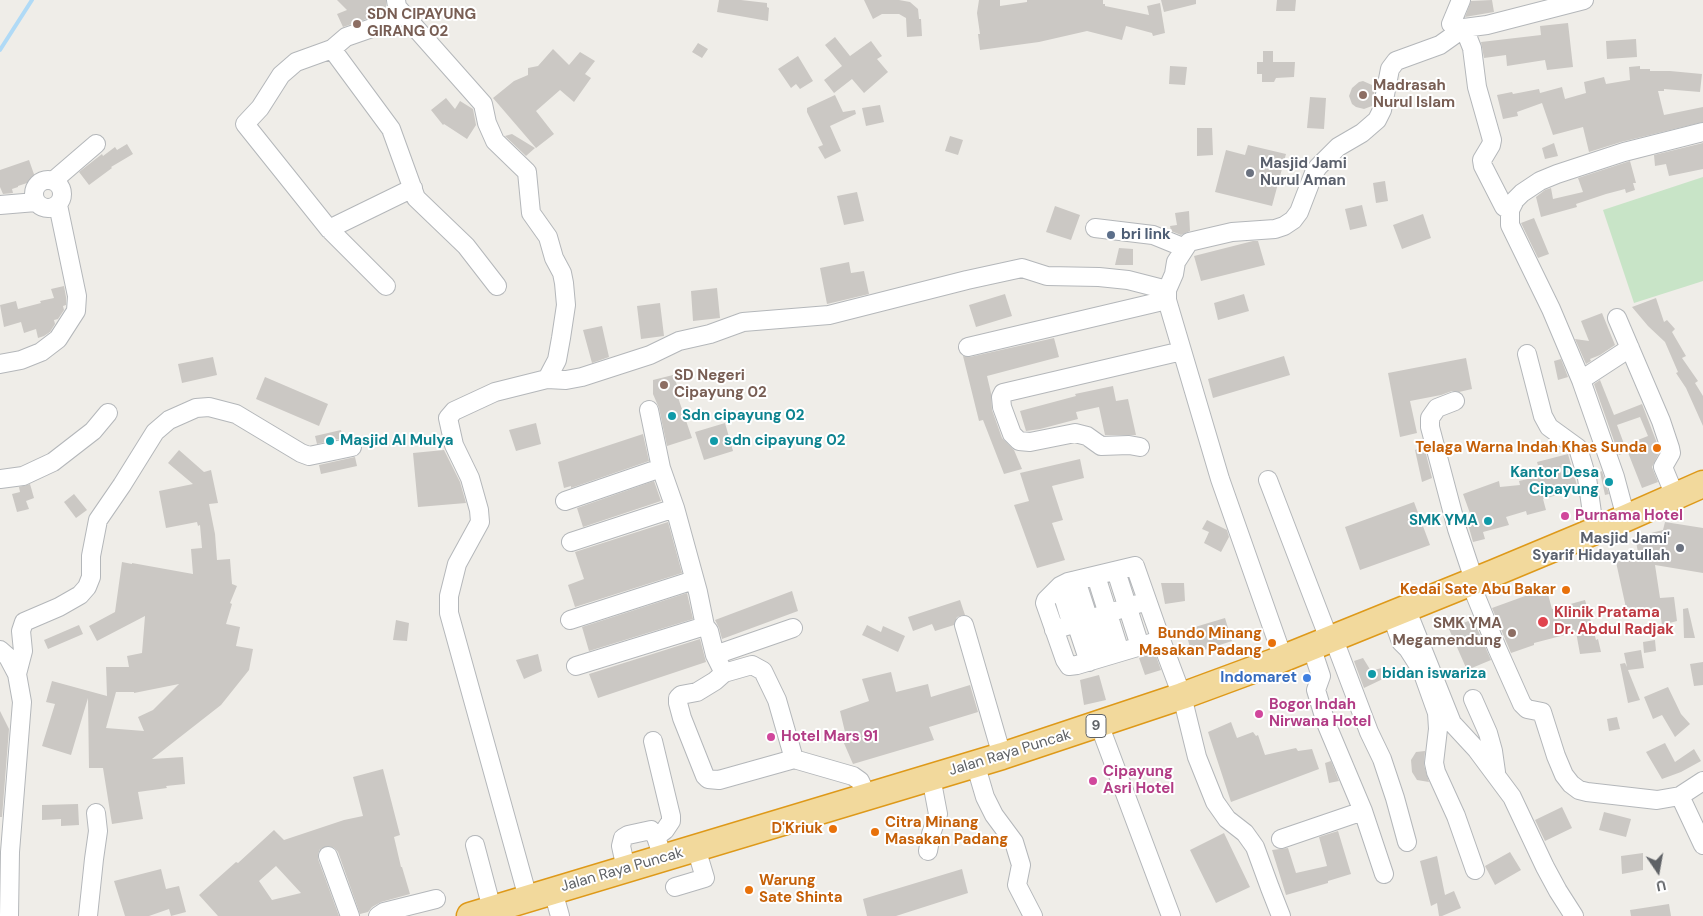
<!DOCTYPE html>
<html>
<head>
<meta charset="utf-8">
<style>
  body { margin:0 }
  #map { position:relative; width:1703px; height:916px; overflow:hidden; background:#efede8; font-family:"DM Sans",sans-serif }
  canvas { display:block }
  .north { position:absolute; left:1633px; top:846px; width:50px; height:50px; -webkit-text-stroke:4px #fff; paint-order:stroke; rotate:168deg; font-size:14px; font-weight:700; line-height:20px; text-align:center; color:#5f6266 }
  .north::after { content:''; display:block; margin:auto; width:18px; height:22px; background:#5f6266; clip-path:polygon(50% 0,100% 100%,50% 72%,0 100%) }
</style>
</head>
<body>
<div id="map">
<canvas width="1703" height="916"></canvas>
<div class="north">U</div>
</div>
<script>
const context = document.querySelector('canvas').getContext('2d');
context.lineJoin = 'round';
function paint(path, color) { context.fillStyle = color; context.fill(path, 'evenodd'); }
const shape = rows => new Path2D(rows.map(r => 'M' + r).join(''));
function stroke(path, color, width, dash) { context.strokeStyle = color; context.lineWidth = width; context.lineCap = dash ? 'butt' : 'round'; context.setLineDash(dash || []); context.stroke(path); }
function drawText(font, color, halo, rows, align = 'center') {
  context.font = font + ' "DM Sans",sans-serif'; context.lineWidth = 4; context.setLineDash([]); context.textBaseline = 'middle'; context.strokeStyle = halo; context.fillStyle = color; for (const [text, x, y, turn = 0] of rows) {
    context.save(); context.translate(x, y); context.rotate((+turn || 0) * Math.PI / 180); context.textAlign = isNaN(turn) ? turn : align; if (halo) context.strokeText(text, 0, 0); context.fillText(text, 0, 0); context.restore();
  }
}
paint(shape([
  [1703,177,1703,281,1634,303,1603,210]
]), '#c8e4c7');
stroke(shape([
  [0,50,32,0]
]), '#b0daf6', 4);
paint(shape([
  [337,0,386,0,386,6,384,13,343,27,337,14,347,10],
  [719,0,741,0,767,3,767,7,769,8,768,21,717,12],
  [864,0,899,0,910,2,918,9,919,19,921,19,922,36,907,37,906,18,899,14,882,14,873,19],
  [979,0,1000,0,1000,6,1027,2,1027,0,1103,0,1103,4,1105,4,1105,6,1149,15,1147,6,1160,3,1165,33,1153,36,1152,33,1126,26,1122,40,1087,31,1039,42,980,50,978,34,980,34,977,13],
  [1161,0,1196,0,1196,4,1164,12],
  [1277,0,1296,0,1295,11,1276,11],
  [1492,0,1494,12,1465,17,1471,1],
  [1568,23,1573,67,1547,70,1545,60,1507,66,1506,55,1484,58,1481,42,1541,35,1540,26],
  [835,37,850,56,871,41,882,56,877,59,888,72,864,93,852,79,834,93,824,80,842,66,825,45],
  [1636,39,1637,57,1607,59,1606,41],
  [698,43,708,49,702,58,692,52],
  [553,49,569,65,580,52,595,61,585,74,591,78,574,102,560,90,536,111,554,134,536,148,493,98,514,81,528,75,528,68,538,66],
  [1263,51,1273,51,1273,62,1295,62,1294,77,1276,78,1274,82,1262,82,1262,74,1257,74,1257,62,1263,62],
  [798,56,813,81,800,89,796,84,791,88,778,69],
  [1170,66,1187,67,1185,85,1169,84],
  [1640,66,1640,69,1650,69,1650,71,1670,71,1702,74,1700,92,1664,89,1664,91,1658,91,1664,115,1703,107,1703,122,1621,142,1589,152,1583,127,1553,135,1542,103,1517,112,1518,116,1503,119,1497,95,1512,92,1513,94,1539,89,1540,93,1562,87,1565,99,1586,93,1584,82,1604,77,1606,84,1630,80,1629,67],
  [1363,81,1372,85,1375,88,1372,106,1364,109,1356,107,1352,104,1349,96,1352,88,1359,82],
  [835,95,843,112,855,110,856,114,830,126,841,151,825,159,818,147,823,145,807,112,807,108],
  [1310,97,1326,98,1324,129,1307,128],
  [446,98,455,109,460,101,473,109,476,125,467,139,444,124,443,125,431,110],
  [880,105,884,122,866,126,862,108],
  [1197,128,1212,128,1213,155,1197,156],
  [512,134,535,148,526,156,505,136],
  [950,136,963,140,958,155,945,151],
  [1554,143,1558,156,1545,159,1542,148],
  [1703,143,1703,169,1669,176,1666,164,1655,166,1654,155],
  [127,144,133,154,111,167,112,168,89,185,79,172,102,154,103,156,115,147,117,150],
  [1248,145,1286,154,1272,206,1215,192,1226,150,1245,155],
  [29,160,36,180,18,186,18,187,12,189,13,193,3,194,0,187,0,170],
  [1630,161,1636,183,1633,183,1635,190,1626,193,1625,189,1606,194,1576,204,1577,207,1541,217,1536,197,1545,190,1551,188,1553,199,1583,192,1578,178],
  [1385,181,1388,201,1376,203,1373,183],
  [857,192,864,221,844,225,837,196],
  [1362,205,1367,226,1350,230,1345,209],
  [1055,206,1080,215,1071,240,1046,232],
  [1189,211,1190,231,1181,235,1171,231,1170,226,1177,225,1175,213],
  [1423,214,1431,238,1402,249,1393,225],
  [1534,218,1549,254,1538,258,1521,223],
  [1253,241,1258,241,1265,265,1201,281,1194,256],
  [1119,248,1133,249,1133,265,1115,265],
  [849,262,851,273,864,271,869,294,827,304,820,268],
  [64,286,66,297,66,305,63,306,64,310,58,319,54,320,55,324,50,332,44,336,38,338,36,329,24,333,21,322,4,327,0,305,16,301,18,309,41,303,40,301,54,298,51,289],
  [717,288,720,318,693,321,691,291],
  [1005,294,1012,316,976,327,969,305],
  [1244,294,1249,311,1218,320,1214,303],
  [1656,298,1664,322,1667,320,1675,329,1672,332,1686,356,1682,358,1698,381,1695,383,1703,396,1703,426,1686,388,1676,373,1678,372,1665,342,1648,326,1632,307],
  [660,303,664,336,641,339,637,306],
  [1602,313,1615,345,1600,355,1590,359,1591,361,1586,364,1575,339,1589,341,1581,321],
  [602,326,609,357,592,363,583,330],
  [1054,338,1059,357,987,376,991,393,992,410,1002,438,1014,450,1022,469,1004,474,983,420,979,421,963,356,970,357],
  [1284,356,1290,375,1213,398,1208,379],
  [213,357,217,375,182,383,178,364],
  [1466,358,1472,389,1459,392,1452,391,1441,395,1410,401,1417,433,1400,437,1388,373],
  [1561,359,1568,377,1558,380,1554,361],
  [673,375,677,385,674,386,692,438,667,446,659,408,653,394,653,380],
  [265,377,328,404,319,426,256,399],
  [1600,380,1614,415,1642,404,1660,451,1652,467,1658,482,1642,488,1625,445,1648,436,1640,417,1617,425,1627,452,1619,455,1594,384],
  [1113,386,1116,401,1128,399,1136,435,1105,435,1099,407,1076,412,1078,419,1040,429,1026,431,1020,411,1076,396,1075,394],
  [536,423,541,444,516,451,509,430],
  [725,423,733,451,704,460,695,432],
  [341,430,343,438,317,444,315,436],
  [643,434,649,461,571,488,571,486,564,488,558,462],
  [1424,446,1432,478,1422,482,1415,450],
  [179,450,204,472,211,470,218,503,209,504,215,534,217,560,230,559,232,584,237,586,230,603,232,604,226,624,240,627,236,646,253,649,249,670,221,705,152,759,183,757,185,784,166,786,167,788,138,792,143,819,112,824,103,768,89,768,88,698,71,755,42,746,55,704,46,702,52,681,107,696,106,667,129,667,127,656,142,653,145,616,97,641,89,626,115,612,122,562,132,564,132,563,193,574,191,549,202,548,200,525,198,526,197,522,166,528,159,491,193,484,168,463],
  [179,684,153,710,138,717,144,731,106,728,116,692,134,692,134,693],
  [444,450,460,482,466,503,418,507,413,453],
  [1568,454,1578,489,1543,499,1546,510,1527,515,1526,511,1506,517,1509,525,1483,532,1485,539,1473,542,1466,517,1471,516,1463,494,1499,481,1500,487,1520,485,1519,481,1541,476,1537,462],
  [355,457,357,466,321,474,319,465],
  [1080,459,1084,478,1052,486,1063,520,1052,523,1065,560,1037,568,1014,505,1029,501,1020,473],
  [1602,471,1609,494,1605,495,1600,472],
  [654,481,661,501,583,527,577,508],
  [30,484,34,498,26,501,29,509,17,512,12,494,20,492,19,487],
  [74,494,87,510,76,518,64,502],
  [1414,502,1430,545,1360,570,1345,527],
  [1207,520,1227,530,1229,537,1221,552,1204,543,1209,532,1202,529],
  [668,522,682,573,575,607,568,585,584,579,575,552],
  [1665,522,1703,528,1703,573,1655,565,1660,598,1674,597,1677,621,1662,625,1660,611,1628,617,1616,562,1639,557,1635,537,1663,530],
  [1161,583,1184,583,1185,601,1165,604],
  [1546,587,1552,609,1585,600,1596,640,1598,639,1601,652,1580,654,1576,632,1534,643,1534,645,1511,653,1492,608,1525,596,1524,593],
  [792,591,798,611,722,639,719,628,715,620],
  [687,593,693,619,589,651,582,627],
  [960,600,965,615,957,617,954,625,935,631,932,624,913,631,908,617],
  [1688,608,1695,638,1684,638,1683,609],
  [1225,618,1232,641,1192,654,1185,630],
  [1473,619,1491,660,1467,670,1449,629],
  [396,620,409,623,407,641,393,640],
  [79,625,83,634,48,649,44,640],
  [867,625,881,632,883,626,905,636,898,652,862,635],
  [700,639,706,662,598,698,589,674],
  [1655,640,1656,651,1644,653,1643,642],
  [1641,650,1644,668,1628,670,1640,700,1628,703,1620,664,1625,663,1627,667,1624,653],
  [1155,653,1161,670,1145,675,1139,658],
  [538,654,542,671,524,679,516,660],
  [1363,658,1371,671,1385,667,1387,677,1364,688,1354,661],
  [1703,662,1703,685,1694,686,1690,664],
  [891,672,896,692,928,684,931,697,970,685,978,712,929,727,934,740,853,764,840,734,845,732,840,711,869,701,862,679],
  [1099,675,1106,700,1084,705,1080,680],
  [1668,687,1681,714,1690,724,1675,737,1662,715,1653,719,1644,697],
  [0,711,9,729,2,817,0,817],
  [1617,717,1620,729,1609,731,1607,719],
  [1231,722,1237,738,1253,732,1256,736,1258,735,1265,755,1296,748,1298,751,1312,749,1319,769,1231,802,1208,732],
  [1665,743,1675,762,1694,749,1701,761,1681,772,1662,779,1646,752],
  [1425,751,1424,765,1429,782,1417,780,1412,772,1411,760,1416,752],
  [1331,761,1339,781,1329,783,1325,763],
  [383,769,400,835,394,837,401,867,402,867,410,894,381,902,372,907,368,912,360,914,338,852,334,848,329,846,320,849,318,854,318,859,339,916,218,916,199,895,236,862,238,863,274,830,284,840,344,820,363,816,353,777],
  [276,866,301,893,272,900,259,881],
  [78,804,79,825,61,826,61,819,42,820,42,805],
  [1562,807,1572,828,1545,841,1535,820],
  [1604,812,1631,819,1626,837,1599,830],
  [1338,831,1351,874,1328,881,1328,883,1286,895,1272,850,1288,848,1296,873,1327,866,1319,837],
  [1224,833,1250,887,1216,903,1190,850],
  [1510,852,1521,870,1495,885,1485,866],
  [1643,853,1643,870,1622,874,1621,856],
  [1437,856,1445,895,1454,891,1461,908,1442,916,1439,916,1437,903,1431,906,1420,861],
  [161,869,166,889,179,886,186,912,171,916,169,909,149,916,125,916,114,881],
  [962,869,968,893,896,916,867,916,863,899],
  [1669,904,1671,916,1631,916,1630,910]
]), '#cbc8c4');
const minor = shape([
  [396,0,397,7,483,104,487,123,495,141,527,172,531,213,548,237,554,258,562,273,564,283,566,305,561,338,557,360,547,379,495,392,454,411,448,418,454,445,470,478,479,510,480,522,457,564,449,596,449,613,528,898],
  [332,49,391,129,416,198,466,246,497,286],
  '34 194a14 14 0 1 1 28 0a14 14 0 1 1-28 0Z',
  [53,181,96,144],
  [0,205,36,202],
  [1510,210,1504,207,1483,166,1482,160,1491,145,1492,140,1477,87,1472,48,1464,28,1487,25,1584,0],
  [1095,228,1153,235,1185,248],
  [329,229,413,188],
  [386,286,329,229,245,124,260,108,281,75,296,62,332,49,346,37,392,21,397,7],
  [1617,318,1661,421,1670,448,1671,453,1663,467,1675,496],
  [968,347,1167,300],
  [1527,354,1543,416,1549,427,1578,448,1587,478,1592,513,1597,530],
  [0,364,21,360,41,352,58,339,76,311,77,296,58,205],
  [547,379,566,380,582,377,650,355,679,341,710,334,743,322,829,315,967,280,1022,268,1047,276,1099,277,1128,280,1167,290],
  [1581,380,1630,348],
  [1455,401,1437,408,1430,418,1430,427,1457,529,1474,580],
  [649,410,661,468,675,508,698,592,705,626,709,631,715,655,724,673,752,665,763,671,777,700,794,759,853,776,860,781,867,796],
  [1140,447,1129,445,1101,446,1087,436,1075,433,1030,442,1019,441,1012,434,1002,407,1001,397,1003,393,1182,351],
  [0,479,23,476,53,462,93,431,108,413],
  [1268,480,1329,639],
  [565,501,661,468],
  [1626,518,1615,477,1581,380,1551,309,1510,225,1510,210,1515,200,1522,193,1540,181,1557,174,1624,152,1703,132],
  [571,542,675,508],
  [1135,566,1161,640,1077,665,1069,666,1065,660,1045,603,1046,600,1060,586,1068,582,1135,566],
  [1116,571,1140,646],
  [1096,576,1120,652],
  [1076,580,1089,620],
  [1470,582,1497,648,1522,704,1527,709,1542,712,1556,756,1564,775,1571,784,1579,790,1587,792,1657,800,1680,796,1703,781],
  [1060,586,1072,625],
  [1406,608,1452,723,1477,750,1512,797,1545,867,1558,891,1574,916],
  [1391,614,1401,642,1408,649,1422,671,1437,713,1438,729,1434,763,1436,772,1456,816,1475,870],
  [1093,618,1105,656],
  [570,620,694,580],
  [1076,623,1089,662],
  [964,625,1002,756],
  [1054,630,1147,601],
  [1333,637,1369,732,1382,759,1395,798,1407,842],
  [1161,640,1182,696,1197,757,1215,802,1227,819,1245,833,1255,847,1270,888,1281,916],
  [1311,646,1321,676,1316,690,1326,723,1363,811,1384,874],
  [0,650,8,657,17,674,22,702,10,852,9,916],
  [715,655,793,628],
  [1283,658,1220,479,1167,300,1167,290,1174,274,1176,262,1189,242,1232,232,1275,229,1284,226,1293,220,1299,212,1314,173,1318,167,1338,147,1362,133,1377,120,1382,110,1390,69,1396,61,1440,45,1464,28,1451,24,1461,0],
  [576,666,705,626],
  [724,673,715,681,697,692,681,695,678,698,678,703,682,718,705,776,708,779,719,780,794,759],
  [17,674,23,651,21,631,24,622,59,607,80,595,87,587,91,577,91,556,98,520,122,485,155,432,169,420,196,408,209,407,236,414,301,453,309,456,352,447],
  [1473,699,1488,733,1493,751,1496,772],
  [1099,724,1171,916],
  [653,741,671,816,671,821,665,830,656,837],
  [975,763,985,797,994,815,1014,842,1021,865,1017,885,1033,916],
  [1680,796,1703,845],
  [1281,839,1363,811],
  [475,845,492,909],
  [928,851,931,834,938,814,931,777],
  [328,856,350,916],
  [626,869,621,846,623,838,628,835,651,830,656,837,659,846],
  [675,887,705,878,696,848],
  [553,891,560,916],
  [88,916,94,859,98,831,96,813],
  [378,916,384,912,436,899]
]);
const highway = shape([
  [470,916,1002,756,1182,696,1274,662,1494,573,1626,518,1703,484]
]);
stroke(minor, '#b4b7ba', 20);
stroke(highway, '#de9919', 29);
stroke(minor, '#fff', 18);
stroke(highway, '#f2d99c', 26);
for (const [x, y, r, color] of [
  [357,24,5,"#8d6e63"],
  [1363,95,5,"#8d6e63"],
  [1250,173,5,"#6b7280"],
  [1111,235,5,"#5c6f8a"],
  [664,385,5,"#8d6e63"],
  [672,416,5,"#0f9aa8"],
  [330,441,5,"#0f9aa8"],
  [714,441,5,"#0f9aa8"],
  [1657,448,5,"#e8710a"],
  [1609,482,5,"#0f9aa8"],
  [1565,516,5,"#d1479c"],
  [1488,521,5,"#0f9aa8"],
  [1680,548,5,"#6b7280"],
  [1566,590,5,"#e8710a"],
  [1543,622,6,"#e0444e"],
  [1512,633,5,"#8d6e63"],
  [1272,643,5,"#e8710a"],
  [1372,674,5,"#0f9aa8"],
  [1307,678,5,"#3f7fe0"],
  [1259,714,5,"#d1479c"],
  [771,737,5,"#d1479c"],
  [1093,781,5,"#d1479c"],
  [833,829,5,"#e8710a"],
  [875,832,5,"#e8710a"],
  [749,890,5,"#e8710a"]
]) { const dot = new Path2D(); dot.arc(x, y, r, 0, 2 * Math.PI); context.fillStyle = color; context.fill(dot); stroke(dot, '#fff', 2); }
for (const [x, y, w] of [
  [1096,726,20]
]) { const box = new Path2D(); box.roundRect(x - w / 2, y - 11.5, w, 23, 4); context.fillStyle = '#fff'; context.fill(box); stroke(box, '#5f6266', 1); }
drawText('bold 14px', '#5f6266', null, [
  ["9",1096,726]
]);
drawText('bold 15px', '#785e54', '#fff', [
  ["SDN CIPAYUNG",367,15],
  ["GIRANG 02",367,32],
  ["Madrasah",1373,86],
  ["Nurul Islam",1373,103],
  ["SD Negeri",674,376],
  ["Cipayung 02",674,393],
  ["SMK YMA",1502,624,"right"],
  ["Megamendung",1502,641,"right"]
], 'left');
drawText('bold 15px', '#5b616d', '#fff', [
  ["Masjid Jami",1260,164],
  ["Nurul Aman",1260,181],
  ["Masjid Jami'",1670,539,"right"],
  ["Syarif Hidayatullah",1670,556,"right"]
], 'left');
drawText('bold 15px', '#4e5e75', '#fff', [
  ["bri link",1121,235]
], 'left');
drawText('bold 15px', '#0d838f', '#fff', [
  ["Sdn cipayung 02",682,416],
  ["Masjid Al Mulya",340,441],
  ["sdn cipayung 02",724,441],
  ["Kantor Desa",1599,473,"right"],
  ["Cipayung",1599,490,"right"],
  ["SMK YMA",1478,521,"right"],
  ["bidan iswariza",1382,674]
], 'left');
drawText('bold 15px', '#c56008', '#fff', [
  ["Telaga Warna Indah Khas Sunda",1647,448],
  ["Kedai Sate Abu Bakar",1556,590],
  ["Bundo Minang",1262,634],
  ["Masakan Padang",1262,651],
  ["Citra Minang",885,823,"left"],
  ["Masakan Padang",885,840,"left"],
  ["D'Kriuk",823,829],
  ["Warung",759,881,"left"],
  ["Sate Shinta",759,898,"left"]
], 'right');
drawText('bold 15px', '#b23c85', '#fff', [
  ["Purnama Hotel",1575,516],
  ["Bogor Indah",1269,705],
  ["Nirwana Hotel",1269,722],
  ["Hotel Mars 91",781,737],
  ["Cipayung",1103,772],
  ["Asri Hotel",1103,789]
], 'left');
drawText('bold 15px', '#be3a42', '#fff', [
  ["Klinik Pratama",1554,613],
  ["Dr. Abdul Radjak",1554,630]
], 'left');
drawText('bold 15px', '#366cbe', '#fff', [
  ["Indomaret",1297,678]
], 'right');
drawText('15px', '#5f6266', '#fff', [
  ["Jalan Raya Puncak",1010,753,-17],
  ["Jalan Raya Puncak",622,870,-16]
]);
</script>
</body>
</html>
